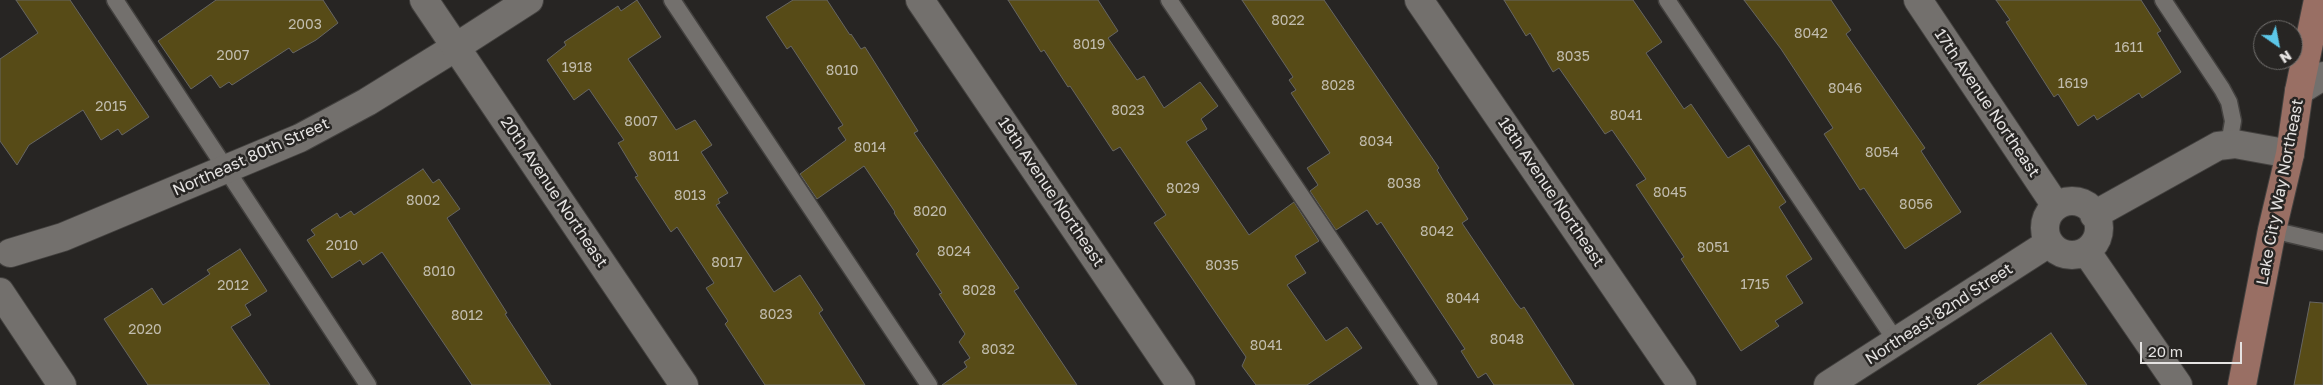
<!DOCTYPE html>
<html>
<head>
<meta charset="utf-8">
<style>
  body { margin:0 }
  #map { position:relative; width:2323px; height:385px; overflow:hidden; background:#272523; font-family:"Golos Text",sans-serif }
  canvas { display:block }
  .north { position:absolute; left:2253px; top:20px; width:50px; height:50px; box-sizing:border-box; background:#272523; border:1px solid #73716f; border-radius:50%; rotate:147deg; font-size:14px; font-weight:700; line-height:20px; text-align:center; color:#e5e3e2 }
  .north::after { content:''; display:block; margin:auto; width:18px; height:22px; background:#5cc7e8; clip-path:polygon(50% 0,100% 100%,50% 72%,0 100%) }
  .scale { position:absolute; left:2140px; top:342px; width:102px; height:22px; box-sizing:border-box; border:2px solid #e5e3e2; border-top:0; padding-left:6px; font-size:15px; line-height:18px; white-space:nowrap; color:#e5e3e2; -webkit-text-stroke:4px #272523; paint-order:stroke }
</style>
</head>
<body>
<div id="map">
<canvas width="2323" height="385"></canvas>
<div class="north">N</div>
<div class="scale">20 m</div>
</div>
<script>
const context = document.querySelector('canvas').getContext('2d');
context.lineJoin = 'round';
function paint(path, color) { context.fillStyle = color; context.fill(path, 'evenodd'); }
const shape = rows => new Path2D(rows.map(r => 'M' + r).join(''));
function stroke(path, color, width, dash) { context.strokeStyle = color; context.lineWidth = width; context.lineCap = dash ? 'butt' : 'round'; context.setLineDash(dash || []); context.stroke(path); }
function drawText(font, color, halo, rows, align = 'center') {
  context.font = font + ' "Golos Text",sans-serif'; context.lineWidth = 5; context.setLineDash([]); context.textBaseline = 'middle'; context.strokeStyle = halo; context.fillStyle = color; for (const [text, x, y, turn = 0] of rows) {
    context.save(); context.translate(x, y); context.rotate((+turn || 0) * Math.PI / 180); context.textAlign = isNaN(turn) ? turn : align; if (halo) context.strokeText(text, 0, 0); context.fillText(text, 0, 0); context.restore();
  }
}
const building = shape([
  [16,0,70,0,149,117,122,135,118,129,101,140,83,110,29,145,17,165,0,141,0,59,38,33,16,0],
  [216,0,323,0,338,23,316,40,293,53,289,48,232,85,229,82,220,88,211,75,191,89,158,41,216,0],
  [637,0,661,37,628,59,676,130,695,120,712,145,701,152,728,193,718,199,720,203,716,205,774,292,800,275,823,310,819,313,865,385,765,385,725,324,728,321,706,288,714,283,677,227,671,232,635,177,638,176,618,143,624,140,589,89,574,100,547,60,566,45,564,42,618,6,621,11,637,0],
  [793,0,827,0,850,35,851,34,861,49,865,47,918,131,914,133,1019,288,1014,291,1077,385,942,385,967,367,964,362,970,358,959,342,965,334,939,294,942,293,916,254,919,251,894,213,895,212,864,166,817,199,800,174,846,140,838,128,843,125,791,46,787,49,766,17,793,0],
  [1008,0,1098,0,1118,31,1108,38,1137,80,1144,76,1164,108,1200,82,1218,106,1201,119,1207,129,1186,142,1249,235,1294,202,1319,241,1295,256,1306,273,1287,285,1326,341,1347,327,1362,348,1307,385,1256,385,1242,366,1246,357,1154,223,1166,215,1120,147,1113,151,1070,86,1068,87,1044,50,1041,52,1008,0],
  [1242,0,1324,0,1439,168,1437,170,1443,180,1468,219,1462,223,1516,303,1521,309,1524,307,1574,385,1494,385,1486,373,1478,378,1461,351,1465,349,1381,222,1377,225,1367,210,1336,230,1310,191,1318,185,1307,168,1330,153,1291,93,1296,90,1289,80,1293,77,1242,0],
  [1504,0,1633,0,1662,42,1646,53,1684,109,1691,104,1728,158,1749,145,1786,202,1779,207,1812,259,1786,276,1803,303,1775,321,1779,326,1741,351,1681,259,1684,257,1636,185,1646,179,1612,130,1605,134,1559,68,1553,72,1530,33,1526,36,1504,0],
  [1744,0,1831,0,1851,30,1846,34,1925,148,1921,151,1961,212,1905,249,1864,188,1860,190,1824,134,1833,128,1781,49,1744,0],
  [1996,0,2141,0,2161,31,2157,33,2181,72,2142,98,2139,93,2097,120,2094,115,2078,126,2058,94,2054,97,2006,22,2010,20,1996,0],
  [423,169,433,183,439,179,460,209,447,218,507,313,505,314,551,385,472,385,382,252,363,265,360,260,332,278,307,240,315,235,311,230,337,213,340,218,351,211,354,215,423,169],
  [240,249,267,291,245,305,251,315,231,327,270,385,148,385,104,319,152,288,163,305,210,274,207,270,240,249],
  [2310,302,2323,303,2323,385,2294,385,2310,302],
  [2051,333,2087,385,1977,385,2051,333]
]);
paint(building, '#574b17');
stroke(building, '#676663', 1);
const service = shape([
  [115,0,368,385],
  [672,0,929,385],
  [1169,0,1429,385],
  [1667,0,1896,341],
  [2163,0,2222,89,2229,102,2233,121,2229,144],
  [2272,230,2323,242]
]);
const minor = shape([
  [920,0,1181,385],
  [1419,0,1682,385],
  [1918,0,2056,206],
  [2299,91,2323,76],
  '2045 228a27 27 0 1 1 54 0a27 27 0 1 1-54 0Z',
  [2094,215,2218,146,2235,144,2290,154],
  [2086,251,2178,385],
  [10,253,63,237,300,138,367,102,456,47],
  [0,292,62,385],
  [1828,385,2049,243]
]);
const tertiary = shape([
  [424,0,684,385],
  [456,47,529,0]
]);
const primary = shape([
  [2242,385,2272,230,2290,154,2299,91,2318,0]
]);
stroke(service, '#43413f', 19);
stroke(minor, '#43413f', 30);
stroke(tertiary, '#43413f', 30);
stroke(primary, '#43413f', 30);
stroke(service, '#73706d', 16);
stroke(minor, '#73706d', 28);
stroke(tertiary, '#73706d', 28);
stroke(primary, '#996f64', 28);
drawText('14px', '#c2bdaf', null, [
  ["8022",1288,21],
  ["2003",305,25],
  ["8042",1811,34],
  ["8019",1089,45],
  ["1611",2129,48],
  ["2007",233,56],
  ["8035",1573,57],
  ["1918",577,68],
  ["8010",842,71],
  ["1619",2073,84],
  ["8028",1338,86],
  ["8046",1845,89],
  ["2015",111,107],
  ["8023",1128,111],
  ["8041",1626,116],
  ["8007",641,122],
  ["8034",1376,142],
  ["8014",870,148],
  ["8054",1882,153],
  ["8011",664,157],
  ["8038",1404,184],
  ["8029",1183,189],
  ["8045",1670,193],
  ["8013",690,196],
  ["8002",423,201],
  ["8056",1916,205],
  ["8020",930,212],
  ["8042",1437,232],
  ["2010",342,246],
  ["8051",1713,248],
  ["8024",954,252],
  ["8017",727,263],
  ["8035",1222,266],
  ["8010",439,272],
  ["1715",1755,285],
  ["2012",233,286],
  ["8028",979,291],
  ["8044",1463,299],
  ["8023",776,315],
  ["8012",467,316],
  ["2020",145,330],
  ["8048",1507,340],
  ["8041",1266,346],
  ["8032",998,350]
]);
drawText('16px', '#e5e3e2', '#272523', [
  ["17th Avenue Northeast",1987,103,56],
  ["Northeast 80th Street",251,157,-24],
  ["20th Avenue Northeast",554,192,56],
  ["19th Avenue Northeast",1051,192,56],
  ["18th Avenue Northeast",1551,192,56],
  ["Lake City Way Northeast",2280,192,-79],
  ["Northeast 82nd Street",1939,314,-33]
]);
</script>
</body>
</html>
